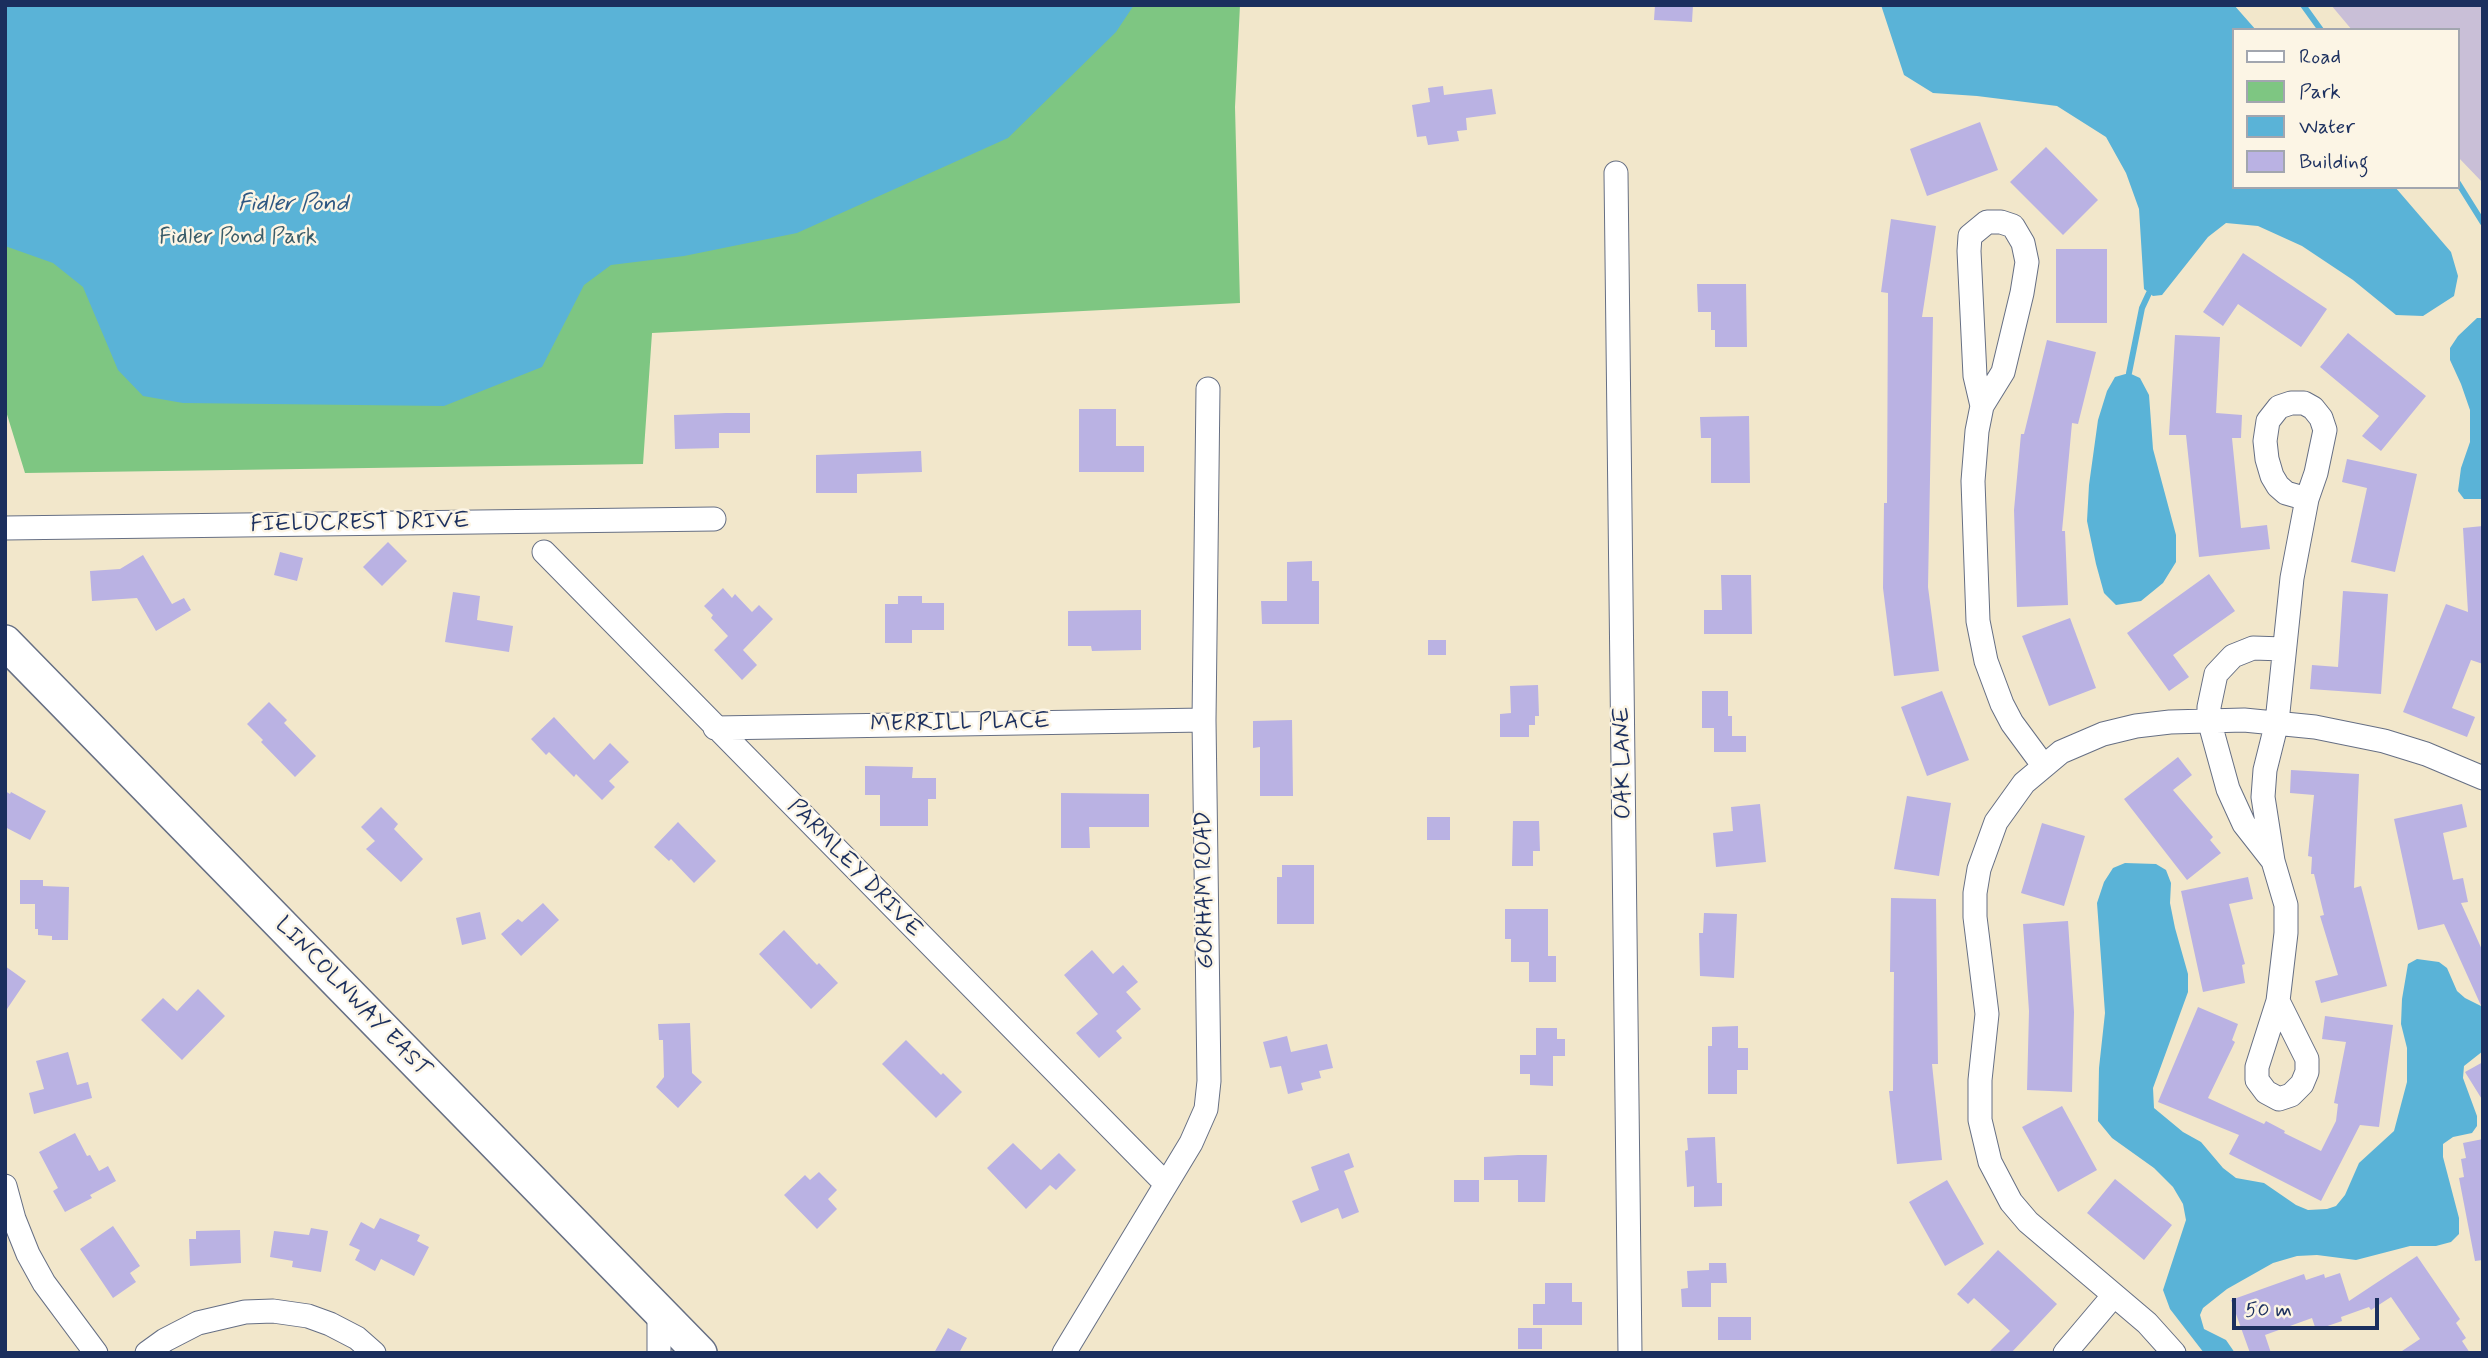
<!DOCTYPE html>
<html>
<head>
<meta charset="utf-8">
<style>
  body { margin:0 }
  #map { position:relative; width:2488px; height:1358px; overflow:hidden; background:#f2e7cb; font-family:Mynerve,sans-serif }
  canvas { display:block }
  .frame { position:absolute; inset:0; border:7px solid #1b2f5e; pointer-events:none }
  .legend { position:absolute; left:2232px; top:28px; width:228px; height:161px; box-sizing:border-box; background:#fcf5e5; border:2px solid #a2a6af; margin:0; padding:9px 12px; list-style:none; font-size:21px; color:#1b2f5e }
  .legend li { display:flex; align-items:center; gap:14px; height:35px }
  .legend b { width:35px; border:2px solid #a2a6af }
  .scale { position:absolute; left:2232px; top:1298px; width:147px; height:32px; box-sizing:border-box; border:4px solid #1b2f5e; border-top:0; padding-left:9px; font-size:21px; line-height:24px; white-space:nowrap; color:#1b2f5e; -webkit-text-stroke:5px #fcf5e5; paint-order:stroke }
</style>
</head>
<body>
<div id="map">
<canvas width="2488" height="1358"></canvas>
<div class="frame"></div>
<ul class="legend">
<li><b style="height:9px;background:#fff"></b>Road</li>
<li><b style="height:19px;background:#7ec682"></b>Park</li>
<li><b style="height:19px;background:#5ab3d7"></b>Water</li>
<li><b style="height:19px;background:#bab2e3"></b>Building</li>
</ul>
<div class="scale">50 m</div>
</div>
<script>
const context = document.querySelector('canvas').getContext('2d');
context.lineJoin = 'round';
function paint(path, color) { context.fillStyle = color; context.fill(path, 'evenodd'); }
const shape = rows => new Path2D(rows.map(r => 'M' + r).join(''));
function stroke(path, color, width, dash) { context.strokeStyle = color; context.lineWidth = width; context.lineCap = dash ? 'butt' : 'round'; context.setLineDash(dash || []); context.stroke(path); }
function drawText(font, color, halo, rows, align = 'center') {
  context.font = font + ' Mynerve,sans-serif'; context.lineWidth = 5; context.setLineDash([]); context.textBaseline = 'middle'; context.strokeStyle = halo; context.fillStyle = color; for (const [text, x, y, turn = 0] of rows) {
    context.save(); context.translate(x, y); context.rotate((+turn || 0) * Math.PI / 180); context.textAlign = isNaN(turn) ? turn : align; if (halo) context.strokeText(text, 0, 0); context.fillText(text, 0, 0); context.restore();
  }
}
paint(shape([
  [2331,5,2483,5,2483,183,2458,157,2458,30,2352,30]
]), '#c9bfd7');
paint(shape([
  [5,5,1240,5,1235,107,1240,303,652,333,643,464,25,473,5,408]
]), '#7ec682');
paint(shape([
  [5,5,1134,5,1116,32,1008,138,797,233,684,256,611,265,584,285,542,367,444,406,183,403,143,396,118,370,83,287,53,263,5,246],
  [1881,5,2234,5,2256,30,2234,30,2234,187,2395,187,2451,252,2458,276,2454,296,2423,316,2396,315,2353,280,2302,246,2258,226,2226,223,2208,237,2162,295,2153,296,2144,289,2139,209,2126,173,2106,137,2057,106,1977,96,1933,93,1904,75],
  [2477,318,2483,318,2482,499,2464,499,2458,491,2461,468,2470,442,2470,410,2461,384,2450,360,2450,348,2458,336],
  [2129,373,2140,378,2149,395,2153,449,2176,535,2176,562,2163,583,2141,601,2116,605,2104,593,2096,564,2087,521,2089,485,2098,420,2107,391,2115,377],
  [2125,863,2156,864,2166,870,2171,883,2170,903,2175,928,2188,974,2188,992,2153,1088,2154,1108,2183,1132,2201,1142,2223,1168,2236,1178,2264,1183,2296,1205,2308,1210,2327,1209,2336,1206,2345,1195,2359,1163,2394,1131,2407,1082,2407,1048,2401,1024,2402,999,2408,964,2417,959,2439,962,2447,968,2457,991,2465,998,2483,1007,2483,1051,2464,1066,2463,1078,2477,1116,2477,1126,2472,1133,2453,1137,2443,1144,2443,1157,2459,1218,2459,1234,2451,1242,2436,1246,2410,1246,2356,1260,2317,1255,2297,1256,2273,1263,2227,1289,2203,1308,2200,1315,2204,1329,2226,1340,2235,1353,2204,1353,2170,1309,2163,1290,2186,1220,2183,1204,2173,1187,2154,1168,2112,1138,2098,1121,2099,1068,2105,1013,2097,903,2104,882,2113,868]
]), '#5ab3d7');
stroke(shape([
  [2303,5,2321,30],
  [2458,183,2483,223],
  [2129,373,2142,308,2149,293]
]), '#5ab3d7', 6);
paint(shape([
  [1655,5,1693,5,1692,22,1654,20],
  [1443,86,1444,95,1492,89,1496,114,1466,118,1467,130,1457,131,1459,141,1428,145,1426,136,1417,137,1412,105,1430,102,1428,88],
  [1980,122,1998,170,1927,196,1910,149],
  [2046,147,2098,200,2063,235,2010,182],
  [1891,219,1936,226,1922,317,1933,317,1928,587,1939,671,1894,676,1883,588,1884,503,1887,503,1888,293,1881,292],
  [2056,249,2107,249,2107,323,2056,323],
  [2243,253,2327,309,2301,347,2238,304,2223,326,2203,312],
  [1697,284,1746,284,1747,347,1715,347,1715,330,1711,330,1711,312,1698,312],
  [2348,333,2426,396,2381,451,2362,436,2379,416,2320,367],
  [2175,335,2220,337,2216,413,2242,415,2241,438,2232,438,2241,528,2267,525,2270,549,2199,557,2186,435,2169,435],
  [2047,340,2096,352,2078,424,2072,423,2062,531,2065,531,2068,605,2017,607,2014,510,2021,434,2024,434],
  [1079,409,1116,409,1116,446,1144,446,1144,472,1079,472],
  [726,413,750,413,750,433,719,433,719,448,675,449,674,415],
  [1749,416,1750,483,1711,483,1711,438,1701,438,1700,417],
  [921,451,922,472,857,474,857,493,816,493,816,455],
  [2347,459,2417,474,2395,572,2351,562,2367,488,2342,482],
  [2483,526,2483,664,2471,660,2452,708,2475,717,2467,737,2403,712,2446,604,2468,612,2463,528],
  [388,542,407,561,382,586,363,567],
  [280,552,303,558,297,581,274,575],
  [143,555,172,604,184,598,191,610,156,631,137,598,92,601,90,571,120,569],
  [1312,561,1312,581,1319,581,1319,624,1262,624,1261,601,1287,601,1287,562],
  [2209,574,2235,611,2173,655,2189,677,2169,691,2127,633],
  [1721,575,1751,575,1752,634,1704,634,1704,610,1722,610],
  [723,588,732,598,735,594,752,612,759,605,773,619,743,650,757,665,742,680,714,650,728,636,711,618,713,615,704,606],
  [2343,591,2388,594,2381,694,2310,689,2312,665,2338,667],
  [453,592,480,596,477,620,513,626,509,652,445,642],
  [898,596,922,596,922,603,944,603,944,630,912,630,912,643,885,643,885,604,898,604],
  [1141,610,1141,650,1092,651,1091,646,1068,646,1068,611],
  [2070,618,2096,688,2049,706,2022,636],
  [1428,640,1446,640,1446,655,1428,655],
  [1538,685,1539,716,1535,716,1535,725,1529,725,1529,737,1500,737,1500,714,1511,713,1510,686],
  [1702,691,1728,691,1728,716,1732,716,1732,736,1746,736,1746,752,1714,752,1714,728,1702,728],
  [1942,691,1969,760,1927,776,1901,707],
  [269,702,287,720,284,723,316,756,295,777,261,742,263,740,247,724],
  [554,717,594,760,610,743,629,762,609,781,615,787,602,800,576,774,574,777,549,752,546,755,531,739],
  [1292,720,1293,796,1260,796,1260,747,1253,748,1253,721],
  [2178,757,2192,775,2173,790,2213,837,2210,840,2221,853,2187,880,2124,799],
  [865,766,913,767,912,778,936,778,936,799,928,799,928,826,880,826,880,795,865,795],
  [2291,770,2359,774,2354,888,2361,886,2387,986,2321,1003,2315,981,2338,975,2320,916,2324,915,2314,874,2311,874,2312,857,2308,856,2314,795,2290,793],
  [5,791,10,794,11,792,46,811,30,840,5,827],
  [1061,793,1149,794,1149,827,1089,827,1090,848,1061,848],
  [1907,796,1951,803,1939,876,1894,869],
  [1760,804,1766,862,1716,867,1713,833,1733,831,1731,807],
  [2462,804,2467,827,2443,833,2453,880,2463,878,2468,902,2461,903,2483,952,2483,1010,2444,924,2418,930,2394,819],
  [381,807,398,824,394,829,423,859,401,882,366,849,375,841,361,827],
  [1427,817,1450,817,1450,840,1427,840],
  [1513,821,1539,821,1540,851,1533,851,1533,866,1512,866],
  [678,822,716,861,694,883,671,859,669,861,654,847],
  [2042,823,2085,836,2064,906,2021,893],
  [1282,865,1314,865,1314,924,1277,924,1277,877,1282,877],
  [2248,877,2253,899,2229,904,2245,964,2242,965,2245,983,2203,992,2181,891],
  [20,880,43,880,43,886,69,887,68,940,52,940,52,936,38,935,38,929,35,929,35,904,20,904],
  [1891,898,1936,899,1938,1064,1932,1064,1942,1160,1897,1164,1889,1091,1893,1091,1894,972,1890,972],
  [543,903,559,920,521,956,501,934,518,919,522,922],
  [1505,909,1548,909,1548,956,1556,956,1556,982,1529,982,1529,962,1511,962,1511,939,1505,939],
  [480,912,486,939,462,945,456,918],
  [1704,913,1737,914,1734,978,1700,976,1699,933,1703,933],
  [2068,921,2074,1012,2072,1092,2027,1090,2029,1011,2023,924],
  [784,930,817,965,819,963,838,983,811,1009,759,954],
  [1092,950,1113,974,1123,965,1138,982,1126,992,1141,1009,1116,1031,1122,1038,1099,1058,1076,1033,1098,1014,1064,975],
  [5,966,26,981,5,1012],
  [198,989,225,1016,182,1060,141,1020,163,998,177,1011],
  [2198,1007,2238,1024,2232,1040,2235,1042,2208,1098,2264,1124,2266,1121,2285,1131,2284,1133,2321,1151,2336,1121,2338,1104,2334,1103,2346,1042,2322,1039,2325,1016,2393,1025,2379,1127,2360,1125,2321,1201,2229,1154,2239,1135,2158,1102],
  [690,1023,692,1073,702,1082,678,1108,656,1087,664,1077,663,1040,659,1040,658,1024],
  [1738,1026,1738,1048,1748,1048,1748,1070,1737,1070,1737,1094,1708,1094,1708,1046,1712,1046,1712,1027],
  [1536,1028,1557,1028,1557,1039,1565,1039,1565,1056,1553,1056,1553,1086,1530,1085,1530,1074,1520,1074,1520,1055,1536,1055],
  [1287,1036,1291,1052,1327,1044,1333,1068,1319,1071,1321,1078,1301,1083,1303,1090,1288,1094,1281,1066,1270,1068,1263,1042],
  [906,1040,941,1075,943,1073,962,1092,936,1118,882,1064],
  [68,1052,77,1085,88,1082,92,1098,34,1114,29,1093,44,1089,36,1061],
  [2483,1062,2483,1101,2465,1072],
  [2062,1106,2097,1170,2058,1192,2022,1127],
  [75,1133,87,1156,90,1155,99,1171,108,1166,116,1181,90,1195,92,1198,65,1212,53,1191,58,1188,39,1152],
  [1715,1137,1717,1183,1722,1183,1722,1206,1694,1207,1694,1186,1687,1187,1685,1151,1688,1150,1687,1138],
  [2483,1139,2483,1260,2475,1261,2459,1178,2464,1177,2461,1159,2466,1158,2463,1143],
  [1013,1143,1041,1170,1059,1153,1076,1170,1056,1190,1050,1185,1026,1209,987,1168],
  [1349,1153,1354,1167,1344,1171,1359,1212,1342,1219,1338,1208,1301,1223,1292,1201,1319,1190,1311,1167],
  [1518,1155,1547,1155,1545,1202,1518,1202,1518,1180,1484,1180,1484,1157],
  [819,1172,837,1190,828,1199,837,1209,817,1229,784,1195,805,1175,810,1180],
  [2115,1179,2172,1225,2144,1260,2087,1213],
  [1454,1180,1479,1180,1479,1202,1454,1202],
  [1947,1180,1984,1244,1945,1266,1909,1202],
  [380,1218,420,1235,417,1241,429,1247,414,1276,381,1259,375,1271,355,1260,360,1250,349,1245,361,1222,374,1229],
  [113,1226,140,1266,130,1273,136,1282,113,1298,80,1249],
  [311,1228,328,1231,321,1272,292,1267,293,1261,270,1257,274,1231,309,1235],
  [240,1230,241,1263,190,1266,189,1239,196,1239,196,1231],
  [1998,1250,2057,1304,2011,1353,1988,1353,2010,1331,1974,1298,1968,1304,1957,1294],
  [2417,1256,2460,1319,2456,1323,2466,1338,2462,1341,2470,1353,2399,1353,2420,1339,2391,1297,2371,1310,2369,1307,2341,1317,2342,1321,2316,1330,2312,1318,2265,1335,2271,1353,2250,1353,2231,1300,2304,1274,2306,1280,2324,1274,2325,1278,2340,1273,2349,1301],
  [1709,1263,1726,1263,1727,1283,1711,1283,1711,1307,1682,1307,1681,1289,1688,1288,1687,1271,1709,1270],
  [1545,1283,1572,1283,1572,1302,1582,1302,1582,1325,1533,1325,1533,1304,1545,1304],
  [1718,1317,1751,1317,1751,1340,1718,1340],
  [948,1328,967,1338,959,1353,934,1353],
  [1518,1328,1542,1328,1542,1349,1518,1349]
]), '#bab2e3');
const minor = shape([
  [1616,173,1630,1353],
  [1982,406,1975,376,1969,251,1970,236,1987,222,2001,222,2013,226,2023,243,2027,262,2022,293,2003,372,1982,406,1977,431,1973,481,1978,621,1986,661,2002,704,2012,723,2043,765],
  [5,528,714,519],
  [544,552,1165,1183],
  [715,728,1204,720],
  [2273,861,2244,824,2228,789,2209,720,2209,707,2216,674,2233,656,2253,648,2284,649],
  [2278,1001,2307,1059,2307,1072,2302,1084,2291,1095,2279,1099,2266,1092,2257,1080,2257,1067,2278,1001,2286,933,2286,905,2273,861,2263,797,2265,770,2277,722,2292,578,2307,499,2316,473,2325,430,2321,418,2313,408,2304,403,2291,403,2279,407,2268,421,2265,441,2267,459,2272,476,2278,486,2286,493,2307,499],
  [5,1186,14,1219,28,1254,44,1283,96,1353],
  [659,1311,659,1353],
  [147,1353,165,1340,198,1323,245,1312,273,1311,308,1316,330,1324,357,1338,374,1353],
  [1064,1353,1191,1143,1206,1109,1209,1081,1204,720,1208,389],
  [2065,1353,2114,1295],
  [2174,1353,2147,1323,2028,1222,2011,1202,1990,1162,1980,1120,1980,1080,1987,1014,1975,917,1975,893,1979,869,1996,822,2024,783,2061,752,2103,734,2136,726,2170,722,2244,720,2315,727,2384,741,2426,754,2483,778]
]);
const highway = shape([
  [5,642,700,1353]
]);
stroke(minor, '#666f84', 25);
stroke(highway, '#666f84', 36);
stroke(minor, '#fff', 23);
stroke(highway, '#fff', 33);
drawText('23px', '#395c69', '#fcf5e5', [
  ["Fidler Pond Park",238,238]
]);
drawText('23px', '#1b2f5e', '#fcf5e5', [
  ["FIELDCREST DRIVE",360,524,-1],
  ["MERRILL PLACE",960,724,-1],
  ["OAK LANE",1624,763,-91],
  ["PARMLEY DRIVE",854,869,46],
  ["GORHAM ROAD",1206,890,-91],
  ["LINCOLNWAY EAST",352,998,46]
]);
drawText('italic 24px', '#2e5782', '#fcf5e5', [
  ["Fidler Pond",293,205]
]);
</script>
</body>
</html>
